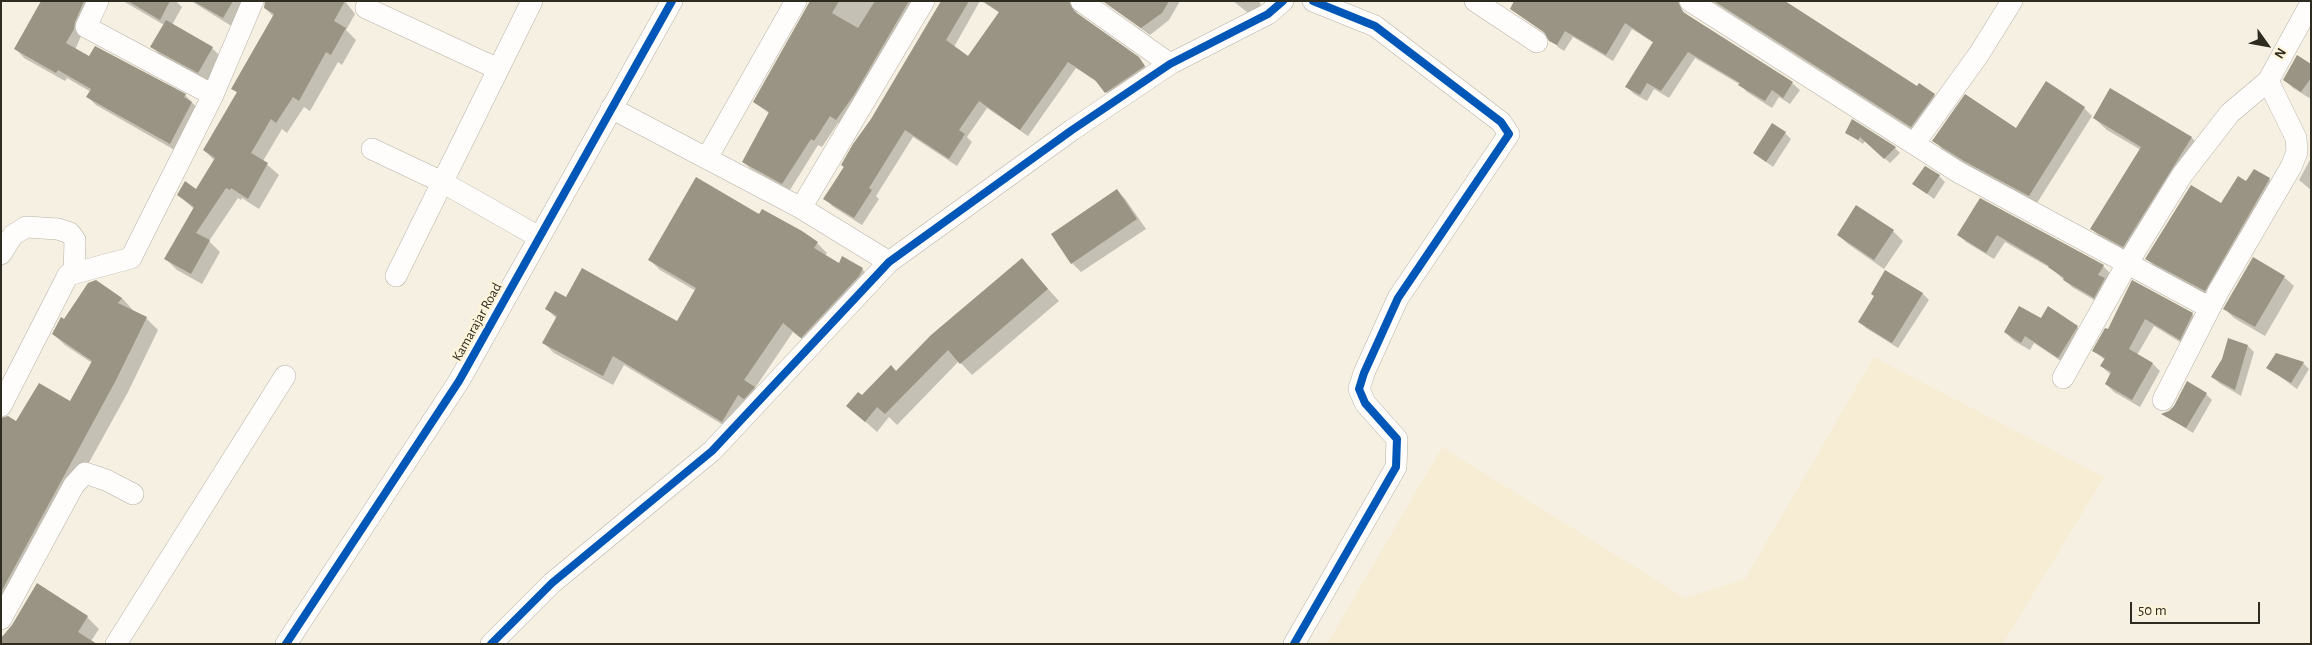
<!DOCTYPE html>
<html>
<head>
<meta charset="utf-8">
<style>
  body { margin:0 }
  #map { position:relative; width:2312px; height:645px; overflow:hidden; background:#f6f0e2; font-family:"Alegreya Sans",sans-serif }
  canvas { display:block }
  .frame { position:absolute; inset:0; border:2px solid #2e2b21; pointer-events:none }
  .north { position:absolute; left:2242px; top:20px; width:50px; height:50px; -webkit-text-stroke:4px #fef4da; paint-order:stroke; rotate:122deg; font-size:14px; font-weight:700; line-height:20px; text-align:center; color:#2e2b21 }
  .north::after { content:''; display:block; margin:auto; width:18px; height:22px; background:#2e2b21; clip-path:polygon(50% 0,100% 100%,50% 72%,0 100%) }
  .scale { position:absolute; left:2130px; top:602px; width:130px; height:22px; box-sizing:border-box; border:2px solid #2e2b21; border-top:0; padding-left:6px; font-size:15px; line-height:18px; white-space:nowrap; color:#2e2b21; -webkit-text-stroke:4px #fef4da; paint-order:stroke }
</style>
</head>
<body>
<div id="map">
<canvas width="2312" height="645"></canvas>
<div class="frame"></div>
<div class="north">N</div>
<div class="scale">50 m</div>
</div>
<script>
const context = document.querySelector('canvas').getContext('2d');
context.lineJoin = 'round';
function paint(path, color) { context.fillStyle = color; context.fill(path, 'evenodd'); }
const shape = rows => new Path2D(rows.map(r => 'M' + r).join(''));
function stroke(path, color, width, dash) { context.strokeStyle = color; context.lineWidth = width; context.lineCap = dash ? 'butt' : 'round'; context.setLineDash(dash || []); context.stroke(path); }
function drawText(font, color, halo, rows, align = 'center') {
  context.font = font + ' "Alegreya Sans",sans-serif'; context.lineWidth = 5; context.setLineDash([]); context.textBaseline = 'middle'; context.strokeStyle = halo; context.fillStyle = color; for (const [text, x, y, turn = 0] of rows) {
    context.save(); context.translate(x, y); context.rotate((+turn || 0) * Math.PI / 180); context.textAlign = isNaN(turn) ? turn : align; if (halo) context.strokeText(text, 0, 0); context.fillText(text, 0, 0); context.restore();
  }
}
paint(shape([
  [1874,357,2104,477,2003,644,1327,644,1442,447,1685,598,1745,579]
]), '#f7edd4');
paint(shape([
  [52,1,86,1,93,8,75,50,90,58,185,95,200,111,178,152,96,105,88,97,91,92,67,78,65,81,24,58,16,49],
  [123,1,176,1,182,7,172,25,212,48,222,58,208,81,161,56,152,47,164,25],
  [191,1,248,1,233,27],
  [266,1,345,1,355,14,346,30,356,40,342,65,338,62,310,111,304,107,287,133,282,129,263,161,279,175,259,209,242,198,241,200,238,198,209,241,220,252,202,284,177,270,166,259,194,209,178,195,197,191,215,161,204,150,238,93,233,89,274,17,265,8],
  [813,1,921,1,844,127,838,123,822,147,818,145,790,190,751,169,743,162,770,114,754,102],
  [942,1,980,1,954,47,969,57,1000,13,981,1,1080,1,1076,7,1077,15,1138,58,1151,74,1113,100,1100,84,1076,68,1028,136,987,108,967,137,972,142,957,166,913,137,876,196,879,199,862,225,832,206,825,198],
  [1102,1,1180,1,1169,20,1150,35],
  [1233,1,1258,1,1261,4,1252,16],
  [1711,1,1781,1,1918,88,1934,95,1941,103,1919,134],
  [1677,5,1687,15,1792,83,1800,90,1790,104,1779,97,1772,108,1747,92,1739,84,1695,58,1669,98,1654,89,1647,101,1634,94,1627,87,1654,43,1632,29,1613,61,1573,37,1564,51,1558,47,1547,35,1511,9],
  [2311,66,2311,99,2293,88,2285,80],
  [2111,90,2192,138,2204,150,2135,258,2104,241,2092,229,2141,150,2107,130,2094,118],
  [2084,108,2092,116,2037,203,1974,169,1942,149,1934,140,2016,130],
  [1785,133,1791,139,1773,167,1754,153],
  [1847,133,1895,148,1900,153,1890,163,1865,141,1863,144],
  [2311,158,2311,190,2299,180],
  [1939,176,1945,182,1934,199,1914,184],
  [2269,179,2281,191,2217,302,2158,270,2147,259,2221,205,2246,183],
  [1117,190,1126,200,1146,229,1081,272,1072,263],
  [1980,200,2103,266,2110,273,2101,304,2072,287,2052,269,2005,242,1994,259,1966,242,1959,235],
  [760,216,817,243,827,253,825,256,839,264,843,258,862,269,872,279,812,347,793,332,755,388,764,398,733,431,624,365,613,385,554,353,544,343,557,319,547,309,567,299,677,323,696,291,660,270,650,260],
  [1893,231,1903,241,1884,269,1848,244,1838,235],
  [1022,260,1059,301,972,375,959,361,897,425,889,417,877,432,848,406,896,373],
  [1886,272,1923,294,1929,300,1898,348,1866,328,1860,322,1875,297],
  [2284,277,2294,286,2265,336,2234,318,2225,309],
  [2133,282,2192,314,2200,322,2188,347,2154,326,2137,355,2153,364,2160,371,2140,407,2114,392,2106,384,2111,375,2101,366,2105,360,2094,351,2109,331],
  [122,298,133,310,132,311,146,318,158,330,128,392,54,526,1,627,1,419,17,422,70,403,92,363,65,345,53,334,64,321],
  [2041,320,2077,327,2086,335,2067,365,2034,343,2030,350,2014,341,2005,332],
  [2248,346,2254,352,2241,396,2219,383,2213,377],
  [2303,363,2309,369,2297,389,2268,368],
  [2206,394,2212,400,2193,433,2163,414],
  [37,585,87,617,99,629,91,641,13,626]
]), '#0003');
paint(shape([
  [41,1,84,1,75,22,74,29,66,43,89,56,95,46,186,94,184,97,192,102,170,144,86,97,91,89,58,70,56,73,14,49],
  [128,1,170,1,160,20],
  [193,1,233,1,223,18],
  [265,1,345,1,334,21,346,28,331,55,326,52,299,101,293,97,276,123,271,119,251,153,268,163,248,199,231,188,230,190,226,188,196,233,210,240,191,274,164,259,194,207,177,195,185,181,196,189,215,158,203,150,237,92,231,89,274,14,264,8],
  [810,1,839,1,832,13,858,28,875,1,909,1,854,95,836,120,830,116,814,141,811,139,782,184,742,162,769,112,753,102],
  [941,1,969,1,946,40,968,56,999,12,983,1,1069,1,1074,11,1139,57,1145,66,1105,93,1095,80,1068,62,1020,130,979,101,959,130,965,134,949,159,905,130,869,188,872,190,854,218,823,199,844,167,841,165,853,144,871,119],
  [1103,1,1169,1,1162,13,1141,28],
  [1514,1,1678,1,1683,12,1793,82,1783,98,1772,90,1765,101,1738,85,1740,83,1688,52,1661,91,1647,83,1640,95,1625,87,1653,42,1625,23,1606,55,1565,31,1557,45,1549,41,1544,32,1510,9],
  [1714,1,1785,1,1917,86,1919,83,1935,94,1911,127],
  [166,20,213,47,198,73,150,47],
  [2297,55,2311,64,2311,78,2301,92,2283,80],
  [2046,81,2085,107,2029,196,1964,161,1932,141,1965,94,2016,128],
  [2110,88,2192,137,2123,247,2090,229,2141,147,2093,118],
  [1852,119,1896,147,1884,159,1860,137,1858,140,1845,133],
  [1772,123,1786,132,1766,162,1753,153],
  [1925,166,1940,175,1927,194,1912,184],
  [2254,169,2270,178,2205,291,2145,259,2191,185,2221,203,2238,176,2246,181],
  [696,177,759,214,762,209,802,231,818,242,814,248,839,263,842,256,863,268,859,276,801,338,783,323,744,380,755,387,744,399,738,395,722,422,613,356,603,376,542,343,557,316,545,309,555,291,566,297,582,268,677,321,696,288,648,260],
  [1117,189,1137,219,1071,264,1051,234],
  [1980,198,2104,265,2098,275,2105,278,2094,298,2063,280,2064,278,2048,267,2049,266,1997,235,1986,253,1957,235],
  [1856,205,1894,230,1874,260,1837,235],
  [2253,257,2285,276,2255,327,2223,309],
  [1022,258,1048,289,960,364,948,350,885,414,877,407,865,422,846,406,858,392,862,395,891,365,896,371,931,335],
  [1885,270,1923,293,1892,343,1858,322,1874,296,1871,294],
  [96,280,122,298,118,303,147,317,116,380,1,592,1,418,8,416,16,421,39,383,70,401,92,361,52,334,61,317,64,319,88,283],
  [2132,280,2193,313,2180,340,2145,319,2129,349,2153,363,2132,400,2105,384,2111,372,2100,366,2105,358,2092,351,2105,328,2108,329],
  [2019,306,2041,318,2048,306,2078,326,2058,358,2025,336,2021,343,2004,332],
  [2228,338,2248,345,2235,390,2211,377,2222,359],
  [2276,353,2304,362,2291,383,2266,368],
  [2187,381,2207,393,2186,428,2161,414,2169,411,2174,406],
  [37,583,88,616,78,632,97,644,1,644,1,638,12,625]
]), '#9a9484');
const minor = shape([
  [1081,1,1170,64],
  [1475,1,1537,42],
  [1690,1,1958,172,2210,308],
  [366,8,498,69],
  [213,95,253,1],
  [611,108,801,208,889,262],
  [1914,144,1979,54,2012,1],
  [372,149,442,182,539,237],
  [707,158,796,1],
  [801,208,924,1],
  [1,254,13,235,26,227,58,229,70,233,75,240,74,273],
  [396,276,532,1],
  [2063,378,2127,264,2182,175,2230,113,2268,81,2311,3],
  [2163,400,2218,292,2291,167,2297,152,2296,138,2268,81],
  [1,406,68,275,131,258,213,95,86,27,98,1],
  [1,619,74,485,85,473,106,480,133,494],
  [116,644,285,376],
  [286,644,459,381,672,1],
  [491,644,552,583,712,451,889,262,1072,130,1170,64,1268,14,1283,1],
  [1294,644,1396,467,1397,439,1365,403,1359,389,1364,373,1398,298,1509,134,1501,122,1375,26,1313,1]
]);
stroke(minor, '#b7b2a8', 22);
stroke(minor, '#fefdfb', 21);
stroke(shape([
  [286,644,459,381,672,1],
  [491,644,552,583,712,451,889,262,1072,130,1170,64,1268,14,1283,1],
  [1294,644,1396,467,1397,439,1365,403,1359,389,1364,373,1398,298,1509,134,1501,122,1375,26,1313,1]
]), '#0057b8', 8);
drawText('14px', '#2e2b21', '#fef4da', [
  ["Kamarajar Road",477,322,-61]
]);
</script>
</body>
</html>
